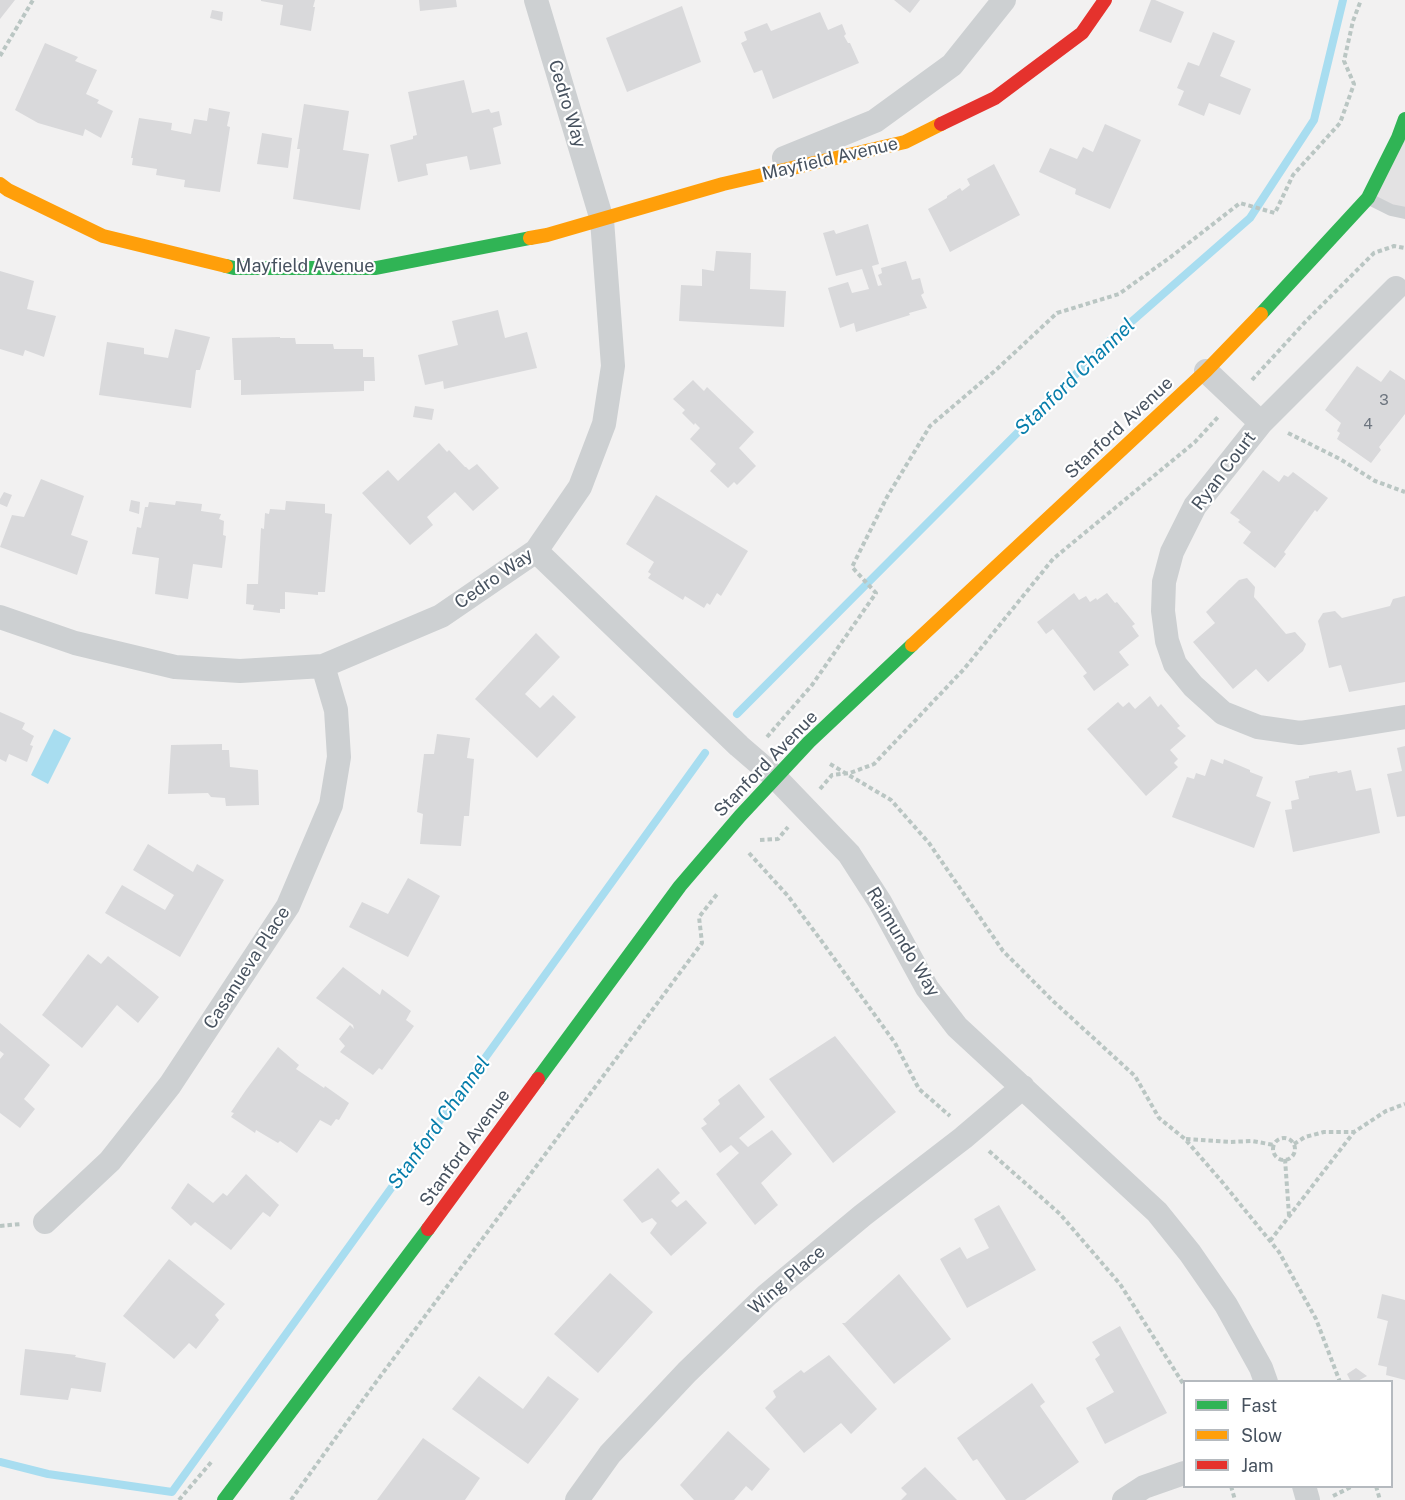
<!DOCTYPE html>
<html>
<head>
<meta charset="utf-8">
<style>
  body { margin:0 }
  #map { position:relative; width:1405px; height:1500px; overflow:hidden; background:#f2f1f1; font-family:"Public Sans",sans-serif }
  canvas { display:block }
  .legend { position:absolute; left:1183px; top:1380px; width:210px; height:108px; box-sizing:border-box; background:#fff; border:2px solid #b5babf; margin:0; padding:8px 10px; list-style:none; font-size:18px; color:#47525f }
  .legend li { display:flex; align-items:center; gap:12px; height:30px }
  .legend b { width:30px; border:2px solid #b5babf }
</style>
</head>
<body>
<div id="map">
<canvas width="1405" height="1500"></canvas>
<ul class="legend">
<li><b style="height:8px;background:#30b455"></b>Fast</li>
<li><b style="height:8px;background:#ff9f0a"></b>Slow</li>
<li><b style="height:8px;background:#e5322d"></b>Jam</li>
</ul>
</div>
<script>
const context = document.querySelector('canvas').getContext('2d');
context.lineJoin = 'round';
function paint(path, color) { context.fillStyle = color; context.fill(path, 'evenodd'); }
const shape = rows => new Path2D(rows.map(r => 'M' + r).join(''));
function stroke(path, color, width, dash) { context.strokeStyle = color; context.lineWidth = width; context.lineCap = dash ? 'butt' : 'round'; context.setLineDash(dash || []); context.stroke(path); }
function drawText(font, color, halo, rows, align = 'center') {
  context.font = font + ' "Public Sans",sans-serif'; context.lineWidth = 4.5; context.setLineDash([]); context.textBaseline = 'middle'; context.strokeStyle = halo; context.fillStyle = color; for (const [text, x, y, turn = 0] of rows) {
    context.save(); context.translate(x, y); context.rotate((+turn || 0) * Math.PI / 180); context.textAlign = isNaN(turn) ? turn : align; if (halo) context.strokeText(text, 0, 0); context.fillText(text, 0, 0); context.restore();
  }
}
paint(shape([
  [1405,119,1405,213,1368,198]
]), '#e3e2e3');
paint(shape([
  [54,729,71,738,48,784,31,775]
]), '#a8ddf0');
stroke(shape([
  [737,714,1106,344,1250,218,1314,120,1343,0],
  [0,1462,48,1474,172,1492,705,753]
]), '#a8ddf0', 8);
paint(shape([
  [0,0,15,0,0,19],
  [261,0,315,0,313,7,315,7,311,31,280,25,283,5,261,1],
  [419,0,456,0,457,7,420,11],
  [894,0,920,0,910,13],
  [1151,0,1155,0,1184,12,1171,43,1139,31],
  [682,6,701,62,627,92,606,38],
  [212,10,223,12,222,21,210,18],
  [820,12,828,30,842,24,846,34,844,36,848,43,850,43,859,63,773,99,762,70,754,73,741,43,747,40,744,32,767,23,771,31],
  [1213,32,1235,41,1220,76,1251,89,1240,115,1209,103,1204,116,1178,105,1184,91,1177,88,1188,62,1199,66],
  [45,43,78,57,75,61,97,70,86,94,99,100,97,103,113,111,101,138,85,129,83,136,38,123,15,110],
  [464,80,472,113,489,109,491,113,499,111,502,125,493,128,501,164,470,170,467,156,426,164,428,175,398,182,390,145,413,139,413,136,417,135,408,92],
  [304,104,349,111,343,150,369,154,360,210,293,199,300,149,297,149],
  [209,108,230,112,227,126,230,127,220,192,184,187,185,180,156,175,157,169,132,165,133,158,131,158,139,118,172,123,171,130,191,134,194,119,207,121],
  [1105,124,1141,140,1110,209,1075,194,1076,189,1039,172,1050,148,1077,159,1083,147,1093,152],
  [262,133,292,138,288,168,257,164],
  [994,164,1020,215,950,252,928,209,947,198,947,196,960,188,962,191,970,185,967,179],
  [868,224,879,264,872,266,878,286,882,285,878,275,882,273,881,268,906,261,912,280,920,278,924,293,921,295,927,308,909,313,910,315,856,332,854,323,840,328,828,288,848,282,852,293,869,289,862,269,836,276,823,233,834,230,836,234],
  [716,251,751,253,750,289,786,291,784,327,679,321,681,285,702,286,702,269,714,271],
  [0,271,34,281,27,309,56,316,44,357,25,350,23,356,0,349],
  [498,310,505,338,527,332,537,368,444,389,443,381,425,385,418,355,458,345,452,321],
  [175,329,210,337,200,370,196,370,191,408,99,395,107,342,144,348,144,354,168,358],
  [280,337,280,338,295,338,296,344,333,344,334,349,363,349,363,357,374,357,375,381,364,381,364,391,241,395,241,380,234,380,232,338],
  [1357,366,1381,382,1390,370,1405,380,1405,414,1379,447,1381,450,1371,463,1337,439,1340,433,1337,431,1341,423,1325,410],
  [693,380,704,391,707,387,754,432,739,448,756,466,737,485,734,482,728,488,710,471,716,464,690,439,700,428,695,423,694,425,682,413,685,410,673,399],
  [415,406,434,409,432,420,413,417],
  [439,443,447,452,449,450,465,467,466,467,469,470,477,464,499,488,473,511,455,492,427,517,433,525,410,545,362,493,388,470,398,481],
  [1263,470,1279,482,1284,475,1288,477,1293,472,1328,498,1317,512,1315,510,1284,552,1286,554,1275,568,1243,543,1251,532,1238,522,1240,520,1230,513],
  [41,479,84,496,71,535,88,541,77,575,0,547,12,515,24,517],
  [4,492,12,495,7,507,0,504,0,499],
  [656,495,748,551,721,596,717,593,710,605,707,603,704,608,685,596,683,600,648,578,651,574,648,572,654,562,626,544],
  [131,500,140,502,139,514,129,511],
  [176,501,202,504,201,511,221,514,219,519,224,521,223,535,226,536,222,568,193,564,188,599,155,594,159,558,132,554,137,527,141,528,145,507,148,507,149,502,175,505],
  [286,501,325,504,325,513,332,514,325,592,318,592,318,595,285,592,285,609,280,609,280,613,253,610,254,605,246,604,247,584,258,584,261,528,264,529,265,513,269,514,270,509,285,510],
  [1247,578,1255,587,1254,597,1286,634,1295,632,1306,644,1303,651,1268,682,1256,669,1233,689,1193,642,1215,623,1206,612,1239,580],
  [1074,593,1079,600,1086,596,1090,602,1096,598,1097,600,1107,593,1115,603,1117,602,1135,624,1132,626,1139,636,1119,652,1129,665,1094,691,1083,676,1087,673,1053,629,1046,634,1037,622],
  [1405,596,1405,682,1349,692,1341,665,1329,668,1318,621,1323,613,1335,611,1342,618,1390,606,1393,599],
  [536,633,560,657,525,694,540,708,553,695,576,717,537,758,475,699],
  [1150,696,1158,707,1161,704,1180,726,1177,728,1186,736,1170,750,1178,759,1174,763,1178,767,1146,796,1087,729,1118,702,1123,707,1129,702,1135,709],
  [0,712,25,723,22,729,34,736,30,745,33,746,27,762,9,754,6,762,0,759],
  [437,734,470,738,467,758,474,759,469,816,464,816,461,846,420,844,423,814,417,812,424,754,434,754],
  [222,744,222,750,229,750,230,767,258,770,259,805,226,806,225,798,211,797,208,793,168,794,171,745],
  [1405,746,1405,816,1397,817,1387,774,1402,771,1397,748],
  [1211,759,1223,764,1224,759,1250,770,1250,772,1263,777,1256,796,1271,802,1254,848,1172,817,1187,777,1194,779,1196,773,1205,776],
  [1351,770,1356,791,1371,788,1380,833,1293,852,1285,810,1292,809,1291,801,1299,799,1295,781,1309,778,1309,776,1337,771,1338,773],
  [148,844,193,872,197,864,224,880,180,957,105,913,122,885,165,910,174,895,133,870],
  [408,878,440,896,408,957,349,927,362,902,388,914],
  [88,954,101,964,108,956,159,997,138,1023,117,1005,82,1048,42,1015],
  [343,967,380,995,382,989,411,1011,406,1020,414,1026,382,1070,379,1068,373,1075,340,1052,345,1046,339,1039,350,1025,354,1029,353,1025,316,998],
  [0,1023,50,1065,24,1099,35,1109,20,1128,0,1113,0,1059,4,1054,0,1051],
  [835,1036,896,1112,833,1163,769,1079],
  [278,1047,299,1065,296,1069,324,1088,325,1086,349,1103,339,1120,336,1119,331,1126,320,1120,297,1153,280,1141,278,1143,256,1130,255,1133,231,1117,234,1113,231,1112,246,1090],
  [739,1084,765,1117,739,1138,748,1147,772,1130,792,1154,761,1183,778,1205,755,1225,716,1174,739,1153,731,1145,720,1153,701,1128,707,1124,703,1119,720,1104,718,1100],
  [658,1168,680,1193,671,1201,677,1207,686,1200,707,1223,671,1256,650,1233,657,1223,652,1218,642,1223,623,1200],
  [246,1174,279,1205,270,1217,263,1212,231,1250,195,1222,191,1226,171,1208,188,1183,213,1203,223,1193,227,1196],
  [999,1205,1036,1270,967,1308,940,1259,960,1247,967,1259,989,1248,974,1219],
  [169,1259,225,1304,215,1315,219,1320,196,1349,189,1343,174,1359,123,1316],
  [610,1273,653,1312,598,1373,554,1334],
  [899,1274,951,1339,894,1384,842,1323,845,1323],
  [1382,1294,1405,1300,1405,1380,1386,1375,1387,1367,1378,1365,1388,1321,1377,1318],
  [1120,1326,1167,1413,1105,1444,1086,1408,1114,1392,1095,1359,1100,1355,1092,1342],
  [25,1349,76,1355,75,1357,106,1363,101,1392,71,1388,68,1400,20,1395],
  [829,1355,877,1409,851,1434,841,1423,804,1453,765,1408,776,1397,773,1391,801,1370,804,1373],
  [1356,1368,1367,1376,1356,1382,1351,1382,1347,1374],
  [479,1376,523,1409,548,1376,579,1399,528,1464,452,1409],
  [1032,1383,1045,1402,1040,1406,1079,1462,1025,1500,1006,1500,977,1459,973,1461,957,1438],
  [728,1431,770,1469,752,1491,746,1486,734,1500,694,1500,680,1485],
  [423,1438,480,1478,465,1500,377,1500],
  [925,1467,957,1500,901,1500,907,1494,901,1488]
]), '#d9d9db');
stroke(shape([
  [0,56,33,0],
  [1252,380,1307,320,1374,253,1394,246,1405,248],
  [1288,433,1340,459,1375,481,1405,492],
  [767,737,812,685,876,593,852,567,887,497,930,426,997,369,1057,313,1119,294,1172,256,1240,203,1275,213,1293,175,1340,123,1354,84,1344,61,1353,21,1361,0],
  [830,764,891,800,929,843,1003,951,1053,1001,1135,1076,1159,1118,1185,1139,1223,1183,1279,1252,1316,1319,1340,1382],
  [820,789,832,775,850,773,874,764,964,669,1053,559,1195,442,1219,416],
  [760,840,778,839,788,827],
  [749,853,788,896,823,943,895,1043,919,1089,950,1116],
  '1273 1149a11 11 0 1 1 22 0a11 11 0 1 1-22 0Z',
  [1186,1139,1230,1142,1252,1141,1274,1145],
  [1294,1144,1305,1137,1324,1132,1354,1132],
  [989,1151,1060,1214,1120,1284,1184,1385],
  [1285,1159,1289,1215],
  [0,1226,21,1224],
  [1270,1241,1354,1132,1386,1111,1405,1104],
  [1231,1486,1235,1500],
  [1376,1486,1380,1500],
  [1333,1496,1353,1486],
  [179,1500,213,1460],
  [291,1500,365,1397,702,943,699,917,718,893]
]), '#bac6c3', 4, [4.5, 3]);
stroke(shape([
  [1369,199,1391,210,1405,213]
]), '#cdd0d2', 12);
stroke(shape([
  [784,158,875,121,952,65,1004,0],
  [1396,288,1261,423,1195,506,1172,552,1164,582,1163,611,1167,641,1175,664,1193,686,1223,713,1258,727,1300,733,1343,727,1405,717],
  [1206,371,1261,423],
  [536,551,739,746,775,777,849,854,880,902,927,988,957,1027,1157,1212,1190,1253,1226,1305,1261,1368,1266,1382],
  [0,617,75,643,175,667,240,671,323,666,441,616,536,551,580,487,604,424,613,366,602,220,536,0],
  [45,1222,110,1161,170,1085,288,906,331,805,339,757,336,710,323,666],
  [1304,1486,1308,1500],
  [577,1500,610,1454,687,1372,767,1295,863,1215,963,1138,1023,1087],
  [1124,1500,1144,1487,1184,1473]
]), '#cdd0d2', 24);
stroke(shape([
  [226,266,234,268,376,268,530,238],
  [1261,314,1368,198,1398,138,1405,119],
  [538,1079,680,886,740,816,809,742,912,645],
  [224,1500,428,1229]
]), '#30b455', 14);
stroke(shape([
  [0,184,8,190,103,236,226,266],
  [530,238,547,235,723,184,905,142,941,124],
  [912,645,1206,371,1261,314]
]), '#ff9f0a', 14);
stroke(shape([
  [941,124,995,98,1082,33,1105,0],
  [428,1229,538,1079]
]), '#e5322d', 14);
drawText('15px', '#6d757f', null, [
  ["3",1384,400],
  ["4",1368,424]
]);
drawText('18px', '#47525f', '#fff', [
  ["Cedro Way",567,104,73],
  ["Mayfield Avenue",830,159,-13],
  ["Mayfield Avenue",305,266],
  ["Stanford Avenue",1119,428,-43],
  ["Ryan Court",1224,471,-53],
  ["Cedro Way",494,579,-35],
  ["Stanford Avenue",766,764,-46],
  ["Raimundo Way",903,942,59],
  ["Casanueva Place",247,968,-57],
  ["Stanford Avenue",465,1148,-54],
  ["Wing Place",787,1280,-41]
]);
drawText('italic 20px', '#077eab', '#fff', [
  ["Stanford Channel",1075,377,-44],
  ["Stanford Channel",439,1123,-54]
]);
</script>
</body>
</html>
